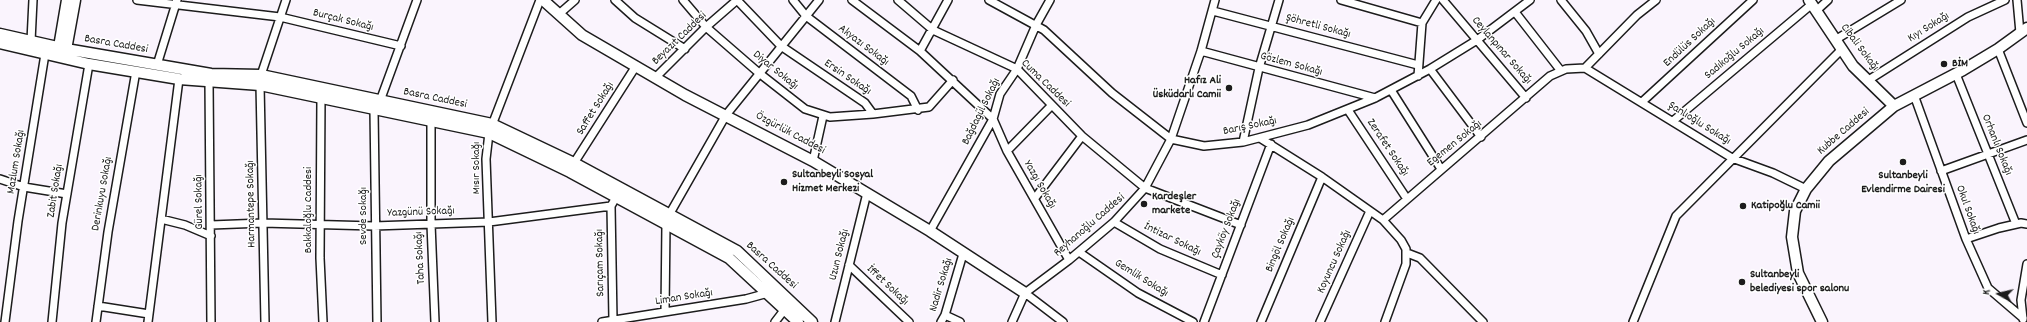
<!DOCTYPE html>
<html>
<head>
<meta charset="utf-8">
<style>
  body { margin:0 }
  #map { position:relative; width:2027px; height:322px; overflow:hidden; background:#faf4fd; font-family:Dekko,sans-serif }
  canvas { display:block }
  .north { position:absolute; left:1979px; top:274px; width:40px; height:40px; -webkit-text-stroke:3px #fff; paint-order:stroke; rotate:278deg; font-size:11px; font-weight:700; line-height:16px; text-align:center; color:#1c1c1c }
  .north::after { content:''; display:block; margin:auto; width:14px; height:18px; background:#1c1c1c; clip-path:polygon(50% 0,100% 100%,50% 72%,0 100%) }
</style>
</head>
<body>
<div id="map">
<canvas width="2027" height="322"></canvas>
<div class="north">K</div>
</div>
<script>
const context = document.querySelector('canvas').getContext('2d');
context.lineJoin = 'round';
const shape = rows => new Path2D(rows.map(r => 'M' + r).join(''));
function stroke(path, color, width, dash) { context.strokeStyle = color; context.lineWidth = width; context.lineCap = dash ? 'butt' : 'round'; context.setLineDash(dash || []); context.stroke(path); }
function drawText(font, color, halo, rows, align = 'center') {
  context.font = font + ' Dekko,sans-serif'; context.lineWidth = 3; context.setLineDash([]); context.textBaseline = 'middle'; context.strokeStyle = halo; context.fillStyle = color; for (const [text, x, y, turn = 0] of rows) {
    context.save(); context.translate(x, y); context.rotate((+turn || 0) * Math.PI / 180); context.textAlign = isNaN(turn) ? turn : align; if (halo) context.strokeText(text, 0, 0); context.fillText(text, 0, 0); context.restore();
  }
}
const street = shape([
  [137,0,280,17,401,46],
  [615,0,635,18,685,49],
  [683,0,706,27,759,73,805,109,830,117,873,114],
  [737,0,781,46,865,103,873,114,929,107,953,80],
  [793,0,806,16,911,96,918,110],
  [852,0,920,51,993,119,1007,151,1069,260],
  [898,0,933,30,1017,69,1082,136,1145,188,1241,225],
  [989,0,1044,30,1112,93,1171,139,1204,146,1243,142,1308,125,1375,98,1430,69,1477,40,1530,0],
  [1341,0,1422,23],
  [1443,0,1526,98],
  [1561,0,1586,31,1599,54],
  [2017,0,2020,33],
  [1213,11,1418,65],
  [1816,11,1828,0],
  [1515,12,1561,71],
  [559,14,575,0],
  [1835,40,1901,0],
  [31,41,33,0],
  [1998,49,2027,123],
  [920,51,948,0],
  [1201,51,1375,98],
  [157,65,177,0],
  [1585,68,1732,158,1773,173,1806,189],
  [1430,69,1481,137],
  [1956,74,2016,224],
  [261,75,286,0],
  [1418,76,1422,23,1436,0],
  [655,78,706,27,737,0],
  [1867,81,1968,17,2005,0],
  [209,82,211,322],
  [260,85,265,322],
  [1391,90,1441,169],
  [1914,95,1966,239,1988,288,2023,318],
  [321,98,320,258,323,322],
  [380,101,417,0],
  [1642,102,1753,0],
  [374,110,377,322],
  [1348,110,1407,199],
  [1673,121,1812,4],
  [431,122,431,224,435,322],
  [1260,138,1322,177,1383,220,1401,240,1406,249,1406,264,1385,322],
  [1243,142,1259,68,1279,0],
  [1007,151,1051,106],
  [813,161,823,116],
  [574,163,636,66],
  [1941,171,2027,140],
  [0,179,24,187,67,194],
  [1035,198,1082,136],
  [611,206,613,320],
  [161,219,185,225,211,236],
  [1383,220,1550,76,1566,69,1585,68,1637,15,1656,0],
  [1114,222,1160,249,1222,275],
  [211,225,263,223,374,226,489,222,611,206,618,194],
  [930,231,993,119,1000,94,1017,69,1036,25,1050,0],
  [1966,239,1999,228,2021,223,2027,224],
  [1079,252,1138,293,1193,322],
  [1407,253,1420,258,1483,322],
  [849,265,909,322],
  [1025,293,1063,322],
  [98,306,149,314],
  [665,312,666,224,669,215,726,115,819,0],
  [945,315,960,322],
  [2023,319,2021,300,2027,264],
  [5,322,18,221,45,54],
  [52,322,62,223,89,64],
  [96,322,108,232,136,71],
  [148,322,179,79],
  [492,322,486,159,489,133,540,0],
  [602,322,746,299,768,293],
  [775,322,785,309],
  [835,322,867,193],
  [941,322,945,315,963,254],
  [1012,322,1025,293,1069,260,1114,222,1145,188,1171,139,1201,51,1215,0],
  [1204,322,1271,144],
  [1261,322,1322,177],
  [1320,322,1370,211],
  [1633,322,1676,216,1841,50]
]);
const secondary = shape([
  [543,0,582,35,685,95,813,161,930,231,1025,293],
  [1809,0,1853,66,1894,106],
  [0,34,66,49,211,74,261,75,492,124,574,163,737,251,812,322],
  [0,43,89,64,179,79,260,85,489,133,570,172,729,258,798,322],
  [58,53,67,0],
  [65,55,75,0],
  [1822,322,1798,273,1792,237,1795,211,1806,189,1829,161,1894,106,1963,70,1998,49,2027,28]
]);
stroke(street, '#1c1c1c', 10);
stroke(secondary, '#1c1c1c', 13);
stroke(street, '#fff', 7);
stroke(secondary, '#fff', 10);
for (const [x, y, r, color] of [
  [1944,64,4,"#1c1c1c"],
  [1229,88,4,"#1c1c1c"],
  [1903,162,4,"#1c1c1c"],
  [784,182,4,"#1c1c1c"],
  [1144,204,4,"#1c1c1c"],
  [1743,206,4,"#1c1c1c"],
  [1742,282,4,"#1c1c1c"]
]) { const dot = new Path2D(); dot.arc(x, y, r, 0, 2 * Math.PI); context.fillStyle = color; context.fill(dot); stroke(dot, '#fff', 1.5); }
drawText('12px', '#1c1c1c', '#fff', [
  ["Burçak Sokağı",343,21,14],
  ["Şöhretli Sokağı",1318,27,15],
  ["Kıyı Sokağı",1929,28,-32],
  ["Beyazıt Caddesi",680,39,-44],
  ["Endülüs Sokağı",1690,43,-43],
  ["Basra Caddesi",116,45,10],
  ["Akyazı Sokağı",863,46,37],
  ["Cibali Sokağı",1859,48,53],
  ["Ceylanpınar Sokağı",1501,51,49],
  ["Sadıkoğlu Sokağı",1735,54,-40],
  ["Gözlem Sokağı",1291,65,15],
  ["Diyar Sokağı",775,71,39],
  ["Ersin Sokağı",847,78,34],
  ["Cuma Caddesi",1045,84,44],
  ["Basra Caddesi",435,99,12],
  ["Saffet Sokağı",596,109,-58],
  ["Bağdagül Sokağı",982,112,-64],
  ["Şanlıoğlu Sokağı",1699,124,32],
  ["Barış Sokağı",1250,127,-12],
  ["Kubbe Caddesi",1844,132,-41],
  ["Özgürlük Caddesi",790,134,28],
  ["Egemen Sokağı",1455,144,-39],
  ["Orhanlı Sokağı",1996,145,68],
  ["Zerafet Sokağı",1387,148,56],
  ["Mazlum Sokağı",17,162,-81],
  ["Mısır Sokağı",477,168,-90],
  ["Yazgı Sokağı",1039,185,60],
  ["Zabit Sokağı",56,191,-81],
  ["Derinkuyu Sokağı",103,194,-80],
  ["Gürel Sokağı",200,202,-91],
  ["Harmantepe Sokağı",252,204,-91],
  ["Bakkaloğlu Caddesi",309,210,-90],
  ["Okul Sokağı",1967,210,70],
  ["Yazgünü Sokağı",421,213,-2],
  ["Sevde Sokağı",364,216,-90],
  ["Reyhanoğlu Caddesi",1090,226,-41],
  ["Çayköy Sokağı",1227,229,-69],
  ["İntizar Sokağı",1172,240,26],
  ["Bingöl Sokağı",1281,245,-67],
  ["Uzun Sokağı",840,255,-76],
  ["Taha Sokağı",421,258,-93],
  ["Koyuncu Sokağı",1335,262,-66],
  ["Sarıçam Sokağı",601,263,-91],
  ["Basra Caddesi",771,266,42],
  ["Gemlik Sokağı",1141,279,32],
  ["Nadir Sokağı",942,285,-73],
  ["İffet Sokağı",887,286,43],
  ["Liman Sokağı",684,298,-9]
]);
drawText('bold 12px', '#1c1c1c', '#fff', [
  ["BİM",1952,64],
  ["Hafız Ali",1221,81,"right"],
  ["Üsküdarlı Camii",1221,95,"right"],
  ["Sultanbeyli Sosyal",792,175],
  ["Hizmet Merkezi",792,189],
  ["Sultanbeyli",1903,176,"center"],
  ["Evlendirme Dairesi",1903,190,"center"],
  ["Kardeşler",1152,197],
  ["markete",1152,211],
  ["Katipoğlu Camii",1751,206],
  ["Sultanbeyli",1750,275],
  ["belediyesi spor salonu",1750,289]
], 'left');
</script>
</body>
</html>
